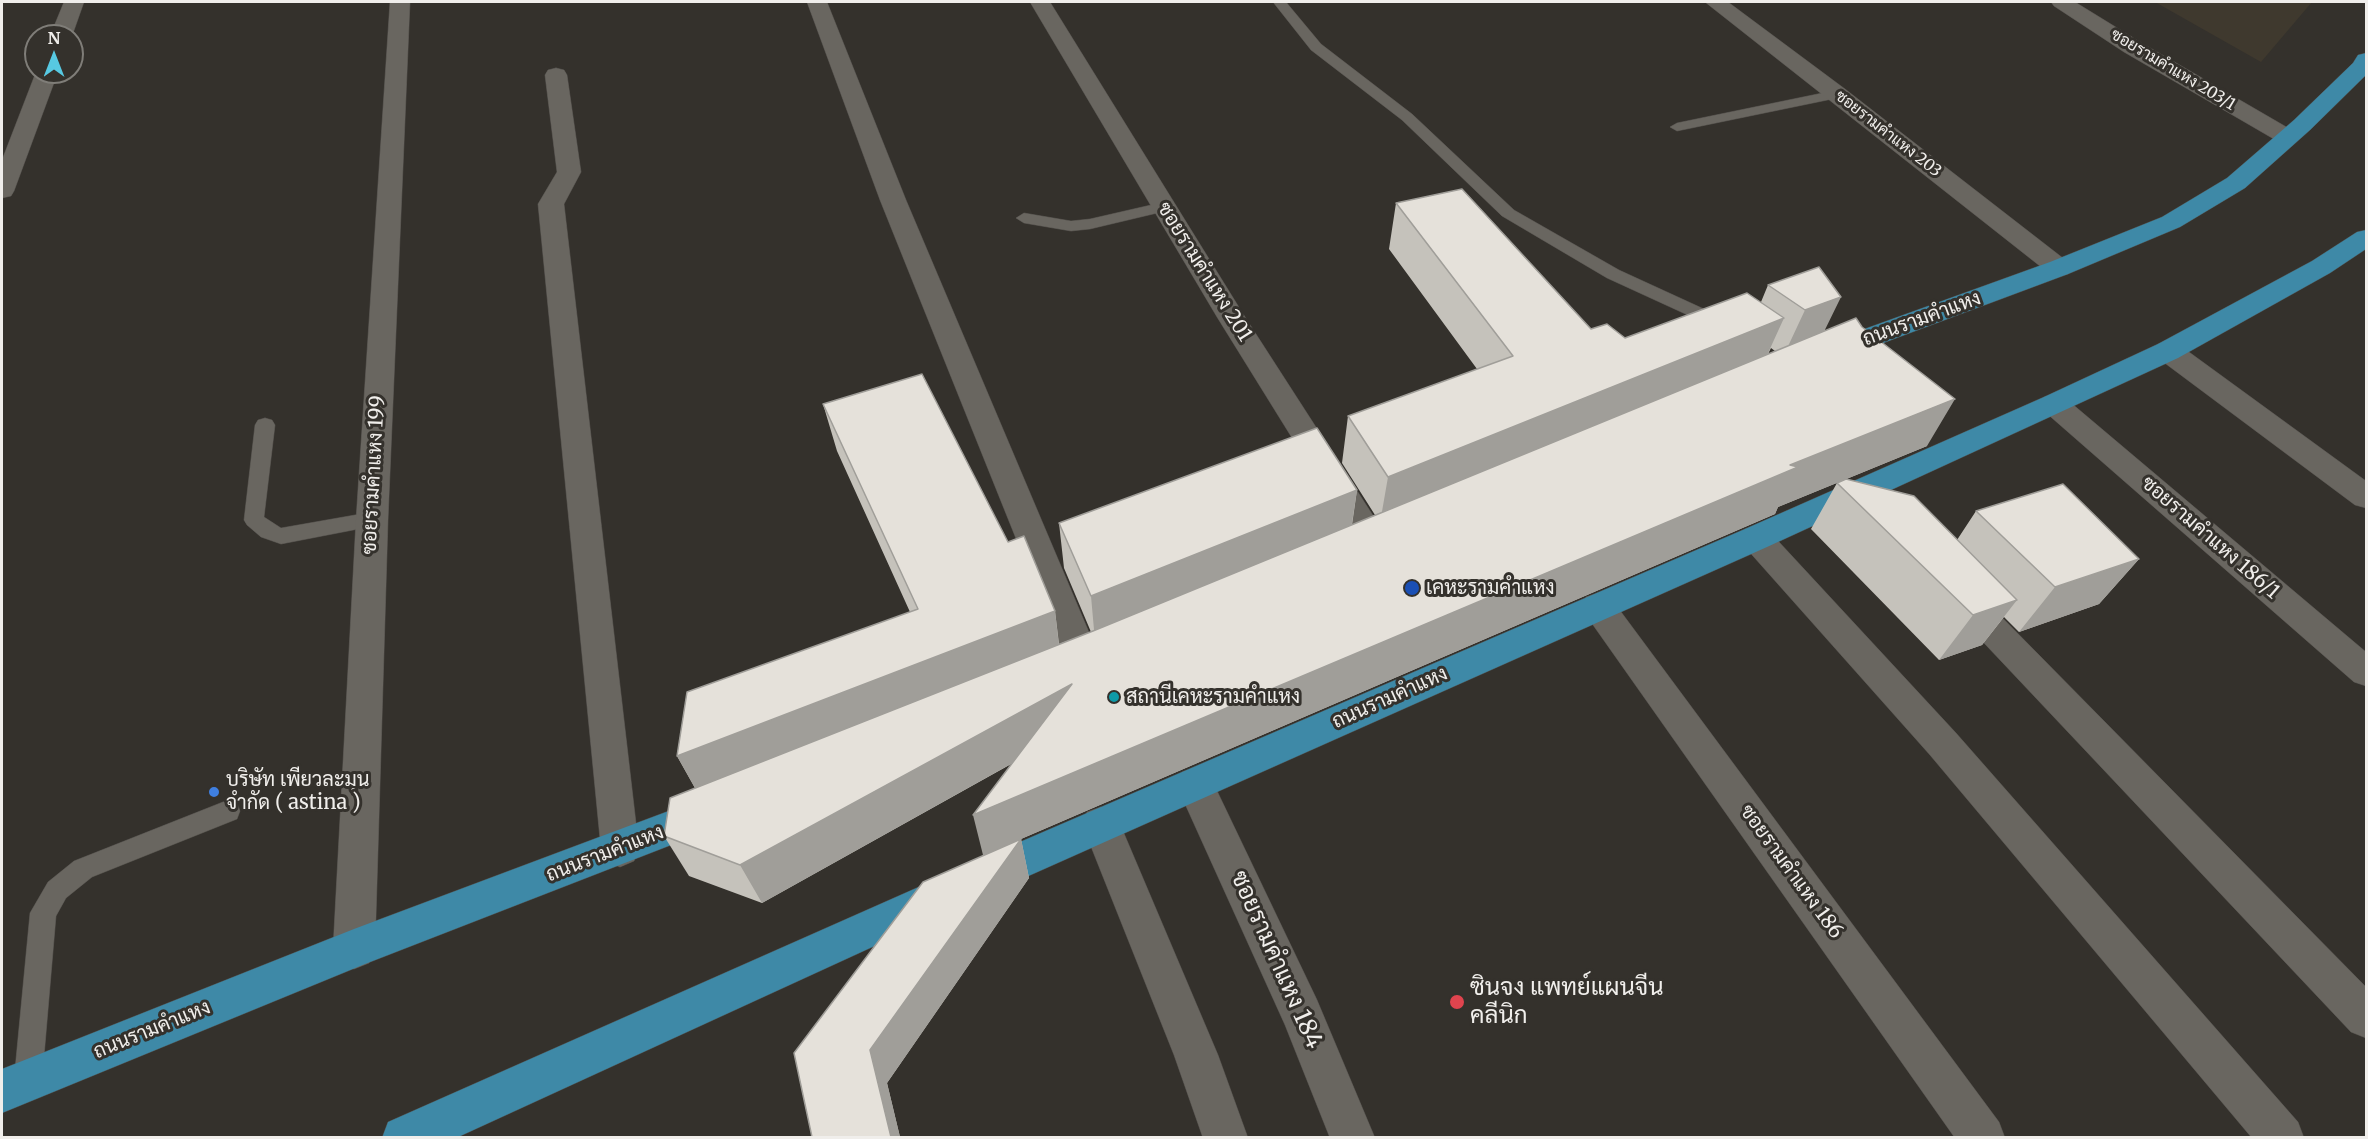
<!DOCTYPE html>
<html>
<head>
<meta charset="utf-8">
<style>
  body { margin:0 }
  #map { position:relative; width:2368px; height:1139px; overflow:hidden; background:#34312c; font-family:Merriweather,serif }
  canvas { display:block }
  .frame { position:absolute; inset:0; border:3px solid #f0eeeb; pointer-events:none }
  .north { position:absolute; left:24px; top:24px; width:60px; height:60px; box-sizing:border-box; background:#34312c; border:2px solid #7f7d78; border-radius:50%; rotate:0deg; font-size:16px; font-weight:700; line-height:24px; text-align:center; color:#f0eeeb }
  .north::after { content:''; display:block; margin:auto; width:21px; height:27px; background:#57c9e2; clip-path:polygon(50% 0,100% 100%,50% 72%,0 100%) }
</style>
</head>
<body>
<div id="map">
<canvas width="2368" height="1139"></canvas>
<div class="frame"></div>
<div class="north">N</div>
</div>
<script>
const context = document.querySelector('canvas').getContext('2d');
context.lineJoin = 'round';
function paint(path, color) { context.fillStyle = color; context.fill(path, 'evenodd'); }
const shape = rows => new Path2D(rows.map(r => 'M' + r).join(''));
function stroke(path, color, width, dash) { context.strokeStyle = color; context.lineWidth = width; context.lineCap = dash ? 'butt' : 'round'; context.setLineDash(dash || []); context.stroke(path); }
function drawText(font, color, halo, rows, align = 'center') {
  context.font = font + ' Merriweather,Sarabun,serif'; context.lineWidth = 6; context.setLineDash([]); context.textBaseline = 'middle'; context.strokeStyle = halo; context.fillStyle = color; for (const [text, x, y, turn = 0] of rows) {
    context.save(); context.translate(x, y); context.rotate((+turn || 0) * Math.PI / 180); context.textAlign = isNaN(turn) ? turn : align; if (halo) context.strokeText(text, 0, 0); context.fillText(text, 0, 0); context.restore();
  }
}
paint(shape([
  [2155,2,2312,2,2261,62]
]), '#3f392e');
const lane = shape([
  [1273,2,1286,2,1321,44,1412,114,1514,210,1619,270,1728,320,1731,324,1728,328,1716,328,1607,278,1502,216,1402,120,1311,50,1273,2],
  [1837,90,1842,91,1844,94,1842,97,1677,131,1670,127,1677,123,1837,90],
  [1164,202,1172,207,1170,210,1090,229,1071,231,1024,223,1016,218,1024,213,1071,221,1090,219,1164,202],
  [265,418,272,420,275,425,264,517,281,528,372,512,379,515,382,520,379,525,281,544,261,537,247,525,244,520,255,425,258,420,265,418],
  [228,800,237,803,240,811,237,819,92,877,66,898,56,916,42,1080,38,1090,28,1094,18,1090,14,1080,30,913,48,882,74,861,228,800]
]);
const street = shape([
  [64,2,84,2,72,36,50,36,64,2],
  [390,2,410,2,388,520,375,949,369,963,354,969,339,963,333,949,356,520,390,2],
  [807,2,827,2,906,200,1102,663,1096,673,1084,677,1072,673,1066,663,880,200,807,2],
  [1030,2,1050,2,1245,317,1383,531,1388,540,1383,549,1372,552,1361,549,1217,317,1030,2],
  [1705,2,1728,2,1845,89,2068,262,2072,268,2068,274,2059,276,2050,274,1705,2],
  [2051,2,2075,2,2140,42,2295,132,2299,137,2295,142,2287,144,2279,142,2124,52,2054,6,2051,2],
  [556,68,564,70,567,75,581,172,564,204,639,849,634,861,620,867,606,861,601,849,538,204,557,172,545,75,548,70,556,68],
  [36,72,58,72,14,191,11,196,2,198,2,160,36,72],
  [2168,342,2178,344,2366,481,2366,508,2355,505,2158,358,2154,351,2158,344,2168,342],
  [2054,394,2064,397,2366,652,2366,686,2354,682,2044,411,2039,404,2044,397,2054,394],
  [1756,526,1767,529,1956,733,2298,1122,2304,1138,2252,1138,1930,755,1745,547,1740,538,1745,529,1756,526],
  [1963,586,1975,590,2366,987,2366,1038,2351,1032,1951,608,1946,599,1951,590,1963,586],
  [1598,593,1610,597,1999,1122,2005,1138,1955,1138,1586,615,1581,606,1586,597,1598,593],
  [1195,768,1208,772,1317,1000,1375,1138,1330,1138,1285,1025,1176,784,1182,772,1195,768],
  [1101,807,1115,812,1120,824,1218,1055,1248,1138,1203,1138,1174,1055,1082,824,1087,812,1101,807]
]);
const primary = shape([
  [2366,53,2366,75,2310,130,2245,188,2180,227,2068,274,1843,358,1833,360,1823,358,1819,351,1823,344,2050,262,2162,217,2227,178,2294,120,2353,63,2358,55,2366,53],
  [2366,230,2366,249,2330,273,2178,358,1767,547,997,890,983,895,969,890,963,877,969,864,1745,529,2044,397,2158,344,2312,261,2357,232,2366,230],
  [706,797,720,802,725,814,720,826,365,964,2,1113,2,1069,354,929,706,797],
  [939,878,953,884,959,897,953,910,456,1138,382,1138,388,1122,939,878]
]);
stroke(lane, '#4f4c48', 1);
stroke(street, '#4f4c48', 1);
stroke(primary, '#4f4c48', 1);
paint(lane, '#696660');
paint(street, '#696660');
paint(primary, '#3e89a7');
paint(shape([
  [1396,203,1591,329,1625,338,1761,302,1768,285,1819,267,1825,331,1927,446,1778,507,1775,514,1021,839,1029,878,887,1083,900,1137,812,1137,983,855,1013,763,762,903,689,876,664,836,695,788,677,756,910,612,837,451,823,404,1008,542,1055,611,1059,644,1091,632,1064,568,1059,523,1357,490,1352,525,1375,515,1342,463,1348,416,1477,369,1389,249],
  [1771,348,1775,351,1768,354],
  [1837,483,1957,540,1976,511,2139,559,2099,604,2019,632,2004,617,1982,645,1939,660,1811,529]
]), '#c5c2bb');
paint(shape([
  [1841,297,1818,344,1783,357,1805,310],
  [1784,318,1763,364,1380,523,1388,477],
  [1955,399,1927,446,1778,507,1775,514,1021,839,1029,878,887,1083,900,1137,891,1137,870,1050,983,855,973,815,1790,465],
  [1357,490,1350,536,1095,641,1091,596],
  [2139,559,2099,604,2019,632,2055,587],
  [2017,600,1982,645,1939,660,1973,615],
  [1055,611,1060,655,700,797,677,756],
  [1072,684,1077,727,762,903,740,865]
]), '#a09e99');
const building = shape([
  [1462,189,1591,329,1607,324,1625,338,1747,293,1784,318,1388,477,1348,416,1513,356,1396,203,1462,189],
  [1819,267,1841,297,1805,310,1768,285,1819,267],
  [1856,318,1862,327,1955,399,1790,465,1798,467,973,815,1072,684,740,865,664,836,670,798,1093,631,1856,318],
  [922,374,1008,542,1024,536,1055,611,677,756,687,692,918,609,823,404,922,374],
  [1317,428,1357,490,1091,596,1059,523,1317,428],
  [1846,479,1914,496,2017,600,1973,615,1837,483,1846,479],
  [2063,484,2139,559,2055,587,1976,511,2063,484],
  [1021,839,870,1050,891,1137,812,1137,794,1053,923,882,1021,839]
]);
paint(building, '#e5e1da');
stroke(building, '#a09e99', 1.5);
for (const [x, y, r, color] of [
  [1412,588,8,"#1a4fb4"],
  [1114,697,6,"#0f9aa8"],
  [214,792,6,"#3f7fe0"],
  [1457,1002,8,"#e0444e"]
]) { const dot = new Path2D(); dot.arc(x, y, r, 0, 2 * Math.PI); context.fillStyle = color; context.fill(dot); stroke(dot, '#34312c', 2); }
drawText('16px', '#f0eeeb', '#34312c', [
  ["ซอยรามคำแหง 203/1",2173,70,31],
  ["ซอยรามคำแหง 203",1888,134,38]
]);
drawText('20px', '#f0eeeb', '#34312c', [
  ["ซอยรามคำแหง 201",1204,272,58],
  ["ถนนรามคำแหง",1922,319,-20],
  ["ซอยรามคำแหง 199",374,475,-87],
  ["ซอยรามคำแหง 186/1",2210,538,41],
  ["ถนนรามคำแหง",1390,698,-24],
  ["ถนนรามคำแหง",605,854,-21],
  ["ซอยรามคำแหง 186",1791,872,54],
  ["ถนนรามคำแหง",152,1030,-22]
]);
drawText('20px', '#f0eeeb', '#34312c', [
  ["เคหะรามคำแหง",1426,588],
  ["สถานีเคหะรามคำแหง",1126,697],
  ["บริษัท เพียวละมุน",226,780],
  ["จำกัด ( astina )",226,803]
], 'left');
drawText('24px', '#f0eeeb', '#34312c', [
  ["ซอยรามคำแหง 184",1276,960,66]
]);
drawText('24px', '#f0eeeb', '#34312c', [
  ["ซินจง แพทย์แผนจีน",1470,988],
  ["คลีนิก",1470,1016]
], 'left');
</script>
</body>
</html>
